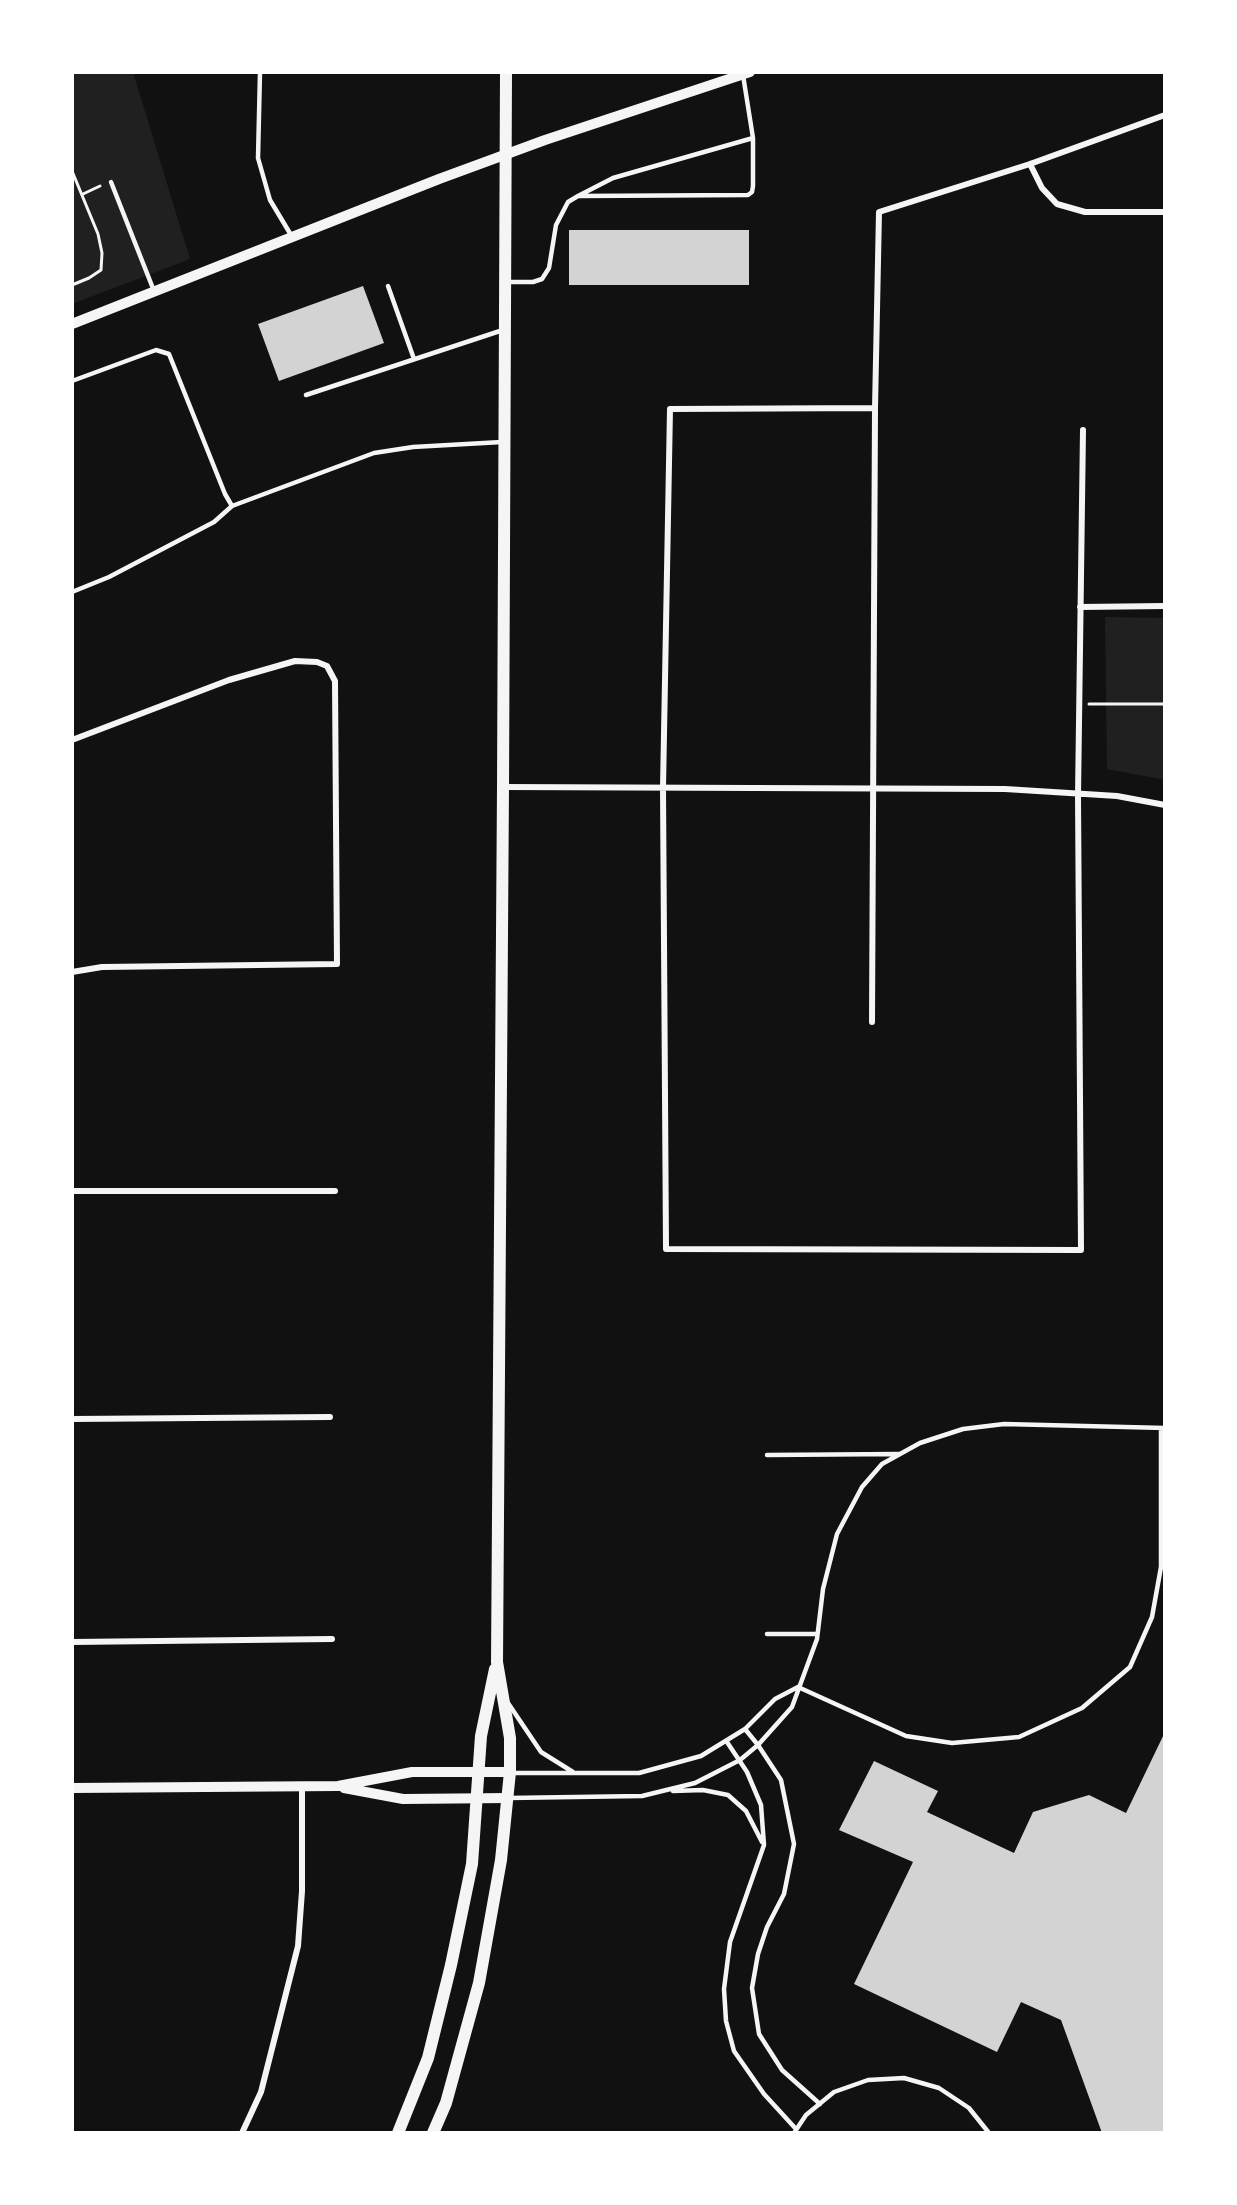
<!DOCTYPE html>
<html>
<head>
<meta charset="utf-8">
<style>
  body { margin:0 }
  #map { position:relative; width:1237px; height:2205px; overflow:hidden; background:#111; font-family:Poppins,sans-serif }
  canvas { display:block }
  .frame { position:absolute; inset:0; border:74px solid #fff; pointer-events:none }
</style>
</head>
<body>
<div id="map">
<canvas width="1237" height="2205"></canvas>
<div class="frame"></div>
</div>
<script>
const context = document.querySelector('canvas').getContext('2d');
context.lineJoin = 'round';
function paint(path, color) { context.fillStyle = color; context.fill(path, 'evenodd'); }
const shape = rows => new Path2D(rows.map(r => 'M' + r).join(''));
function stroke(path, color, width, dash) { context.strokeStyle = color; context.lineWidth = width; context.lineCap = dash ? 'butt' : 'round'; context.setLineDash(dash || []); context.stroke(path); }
paint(shape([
  [72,72,133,72,190,259,72,304],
  [1105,617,1165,618,1165,780,1107,769]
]), '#202020');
paint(shape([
  [569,230,749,230,749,285,569,285],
  [363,286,384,343,279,381,258,324],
  [1165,1732,1165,2133,1102,2133,1061,2020,1021,2002,997,2052,854,1984,913,1862,839,1830,874,1761,938,1791,927,1812,1014,1853,1033,1812,1089,1795,1126,1813]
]), '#d3d3d3');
stroke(shape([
  [72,171,98,234,102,253,101,270,89,278,72,285],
  [83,194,100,186],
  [1089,704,1165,704]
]), '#f5f5f5', 3);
stroke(shape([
  [260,72,258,158,270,200,291,235],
  [111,182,154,291],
  [579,196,748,195,752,192,753,186,753,138],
  [508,282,533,282,542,279,549,268,556,225,568,202,578,196,613,178,753,138,743,75],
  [388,286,414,359],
  [72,381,156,350,169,354,225,494,232,506],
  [306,395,503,330],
  [72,592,109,577,214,522,232,506,374,453,413,447,502,442],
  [767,1455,899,1454],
  [767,1634,817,1634],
  [798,1687,906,1736,952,1743,1019,1737,1082,1708,1130,1667,1152,1617,1161,1567,1161,1428],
  [508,1703,541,1752,573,1772],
  [745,1729,758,1745,781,1780,794,1844,784,1894,767,1927,758,1954,752,1988,759,2034,782,2070,820,2104],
  [727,1742,747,1772,761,1805,764,1845,730,1942,724,1989,726,2021,734,2051,764,2094,796,2129],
  [511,1773,639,1773,701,1756,745,1729,775,1699,798,1687],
  [673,1791,703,1790,728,1795,746,1811,762,1842],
  [508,1798,642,1796,695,1783,740,1760,758,1745,792,1707,817,1639,823,1589,837,1534,862,1487,882,1464,920,1443,963,1429,1004,1424,1165,1428],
  [794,2133,806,2115,834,2092,868,2080,904,2078,939,2088,969,2108,989,2133]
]), '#f5f5f5', 4.5);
stroke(shape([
  [1030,164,1042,188,1057,204,1085,212,1165,212],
  [875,408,670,409,663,788,666,1249,1081,1250,1078,795,1083,430],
  [1080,607,1165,606],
  [72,740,229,680,295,661,317,662,327,666,335,681,337,964,102,967,72,972],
  [503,787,1005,789,1117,796,1165,805],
  [872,1022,875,408,879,212,1030,164,1165,115],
  [72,1191,335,1191],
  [72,1419,330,1417],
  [72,1642,332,1639],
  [242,2133,261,2092,298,1946,302,1891,302,1787]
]), '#f5f5f5', 6);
stroke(shape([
  [72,324,439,179,545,140,750,72],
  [72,1788,338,1786,412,1772,510,1772],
  [344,1788,403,1799,508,1798]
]), '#f5f5f5', 10);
stroke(shape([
  [398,2133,428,2058,451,1965,472,1864,481,1736,495,1669],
  [433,2133,446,2103,479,1983,501,1860,510,1772,510,1738,497,1662,503,787,506,72]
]), '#f5f5f5', 12);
</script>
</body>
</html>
